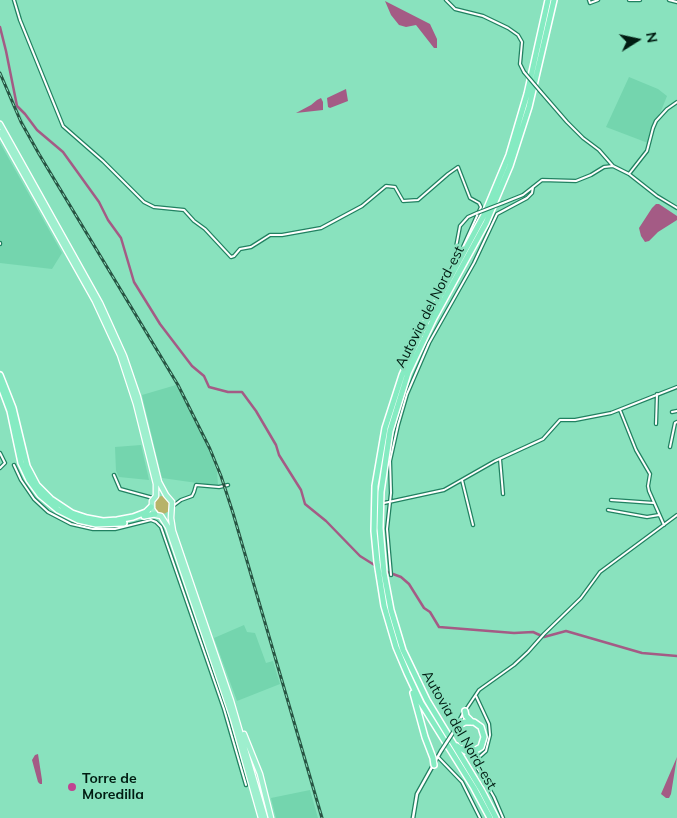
<!DOCTYPE html>
<html>
<head>
<meta charset="utf-8">
<style>
  body { margin:0 }
  #map { position:relative; width:677px; height:818px; overflow:hidden; background:#89e2be; font-family:Mulish,sans-serif }
  canvas { display:block }
  .north { position:absolute; left:612px; top:15px; width:50px; height:50px; -webkit-text-stroke:4px #89e2be; paint-order:stroke; rotate:80deg; font-size:14px; font-weight:700; line-height:20px; text-align:center; color:#011c12 }
  .north::after { content:''; display:block; margin:auto; width:18px; height:22px; background:#011c12; clip-path:polygon(50% 0,100% 100%,50% 72%,0 100%) }
</style>
</head>
<body>
<div id="map">
<canvas width="677" height="818"></canvas>
<div class="north">N</div>
</div>
<script>
const context = document.querySelector('canvas').getContext('2d');
context.lineJoin = 'round';
function paint(path, color) { context.fillStyle = color; context.fill(path, 'evenodd'); }
const shape = rows => new Path2D(rows.map(r => 'M' + r).join(''));
function stroke(path, color, width, dash) { context.strokeStyle = color; context.lineWidth = width; context.lineCap = dash ? 'butt' : 'round'; context.setLineDash(dash || []); context.stroke(path); }
function drawText(font, color, halo, rows, align = 'center') {
  context.font = font + ' Mulish,sans-serif'; context.lineWidth = 5; context.setLineDash([]); context.textBaseline = 'middle'; context.strokeStyle = halo; context.fillStyle = color; for (const [text, x, y, turn = 0] of rows) {
    context.save(); context.translate(x, y); context.rotate((+turn || 0) * Math.PI / 180); context.textAlign = isNaN(turn) ? turn : align; if (halo) context.strokeText(text, 0, 0); context.fillText(text, 0, 0); context.restore();
  }
}
paint(shape([
  [0,70,33,142,176,379,207,439,222,475,240,533,324,818,320,818,245,557,219,472,213,462,217,471,218,486,162,478,142,395,176,385,39,157,11,104,0,75],
  [629,77,658,89,667,96,661,111,652,126,648,143,606,127],
  [0,143,62,253,52,269,0,263],
  [141,445,149,480,119,477,116,471,115,447],
  [244,625,247,632,255,633,266,663,273,661,280,684,237,701,214,638],
  [310,790,318,818,276,818,271,798]
]), '#74d5ae');
paint(shape([
  '153 505a9 9 0 1 1 18 0a9 9 0 1 1-18 0Z'
]), '#b7b369');
paint(shape([
  [385,1,430,24,437,39,437,48,434,48,416,25,406,27,399,25,391,15],
  [346,89,348,101,330,108,328,107,327,98],
  [321,98,323,102,323,110,296,113,311,105,317,100],
  [656,204,659,204,677,216,677,220,658,232,649,241,645,242,641,236,639,228,652,208],
  [38,754,42,780,42,784,40,784,38,782,32,760,35,755],
  [677,757,671,794,669,798,666,798,661,794]
]), '#a45b85');
stroke(shape([
  [0,27,6,51,17,106,25,114,37,130,63,152,99,202,108,220,121,238,134,282,160,324,192,366,204,376,209,387,228,392,242,392,256,411,276,445,279,455,301,490,305,504,326,521,360,556,376,566],
  [385,571,401,577,409,584,424,608,430,612,439,627,514,633,533,632,544,637,566,631,642,653,677,656]
]), '#a45b85', 2.5);
const minor = shape([
  [14,0,20,20,63,126,103,161,144,202,154,207,184,210,194,221,205,229,231,257,234,256,240,249,251,247,270,235,282,235,321,228,362,206,386,186,395,187,403,201,418,200,448,174,458,167,470,198,479,203,481,207,463,247,454,258],
  [446,0,455,9,483,16,508,28,518,35,522,42,520,64,524,72],
  [589,0,590,3,598,0],
  [629,0,640,0],
  [669,0,677,2],
  [541,92,567,122,583,138,599,150,613,166,629,174,657,196,677,208],
  [629,174,647,151,653,128,656,121,667,109,677,102],
  [503,203,523,195,542,180,576,181,591,175,604,167,613,166],
  [0,243,0,244],
  [454,258,460,226,468,217,477,213],
  [620,410,636,450,650,474,648,486,649,491,664,525],
  [672,412,677,411],
  [656,424,657,394],
  [670,447,675,423,677,422],
  [0,453,5,463,0,468],
  [500,459,503,494],
  [14,465,21,480,34,499,48,512,71,524,93,529,115,529,151,520,156,522,161,527,224,709,246,785],
  [114,475,120,489,153,498],
  [462,480,473,525],
  [611,500,654,503],
  [384,503,444,490,495,461,543,439,560,420,575,420,611,413,677,387],
  [173,506,181,500,192,496,194,492,196,485,219,487,228,485],
  [608,510,647,517,659,515],
  [391,575,387,529,391,493,390,461,398,425,407,394,429,343,474,263,497,214,527,198,532,193,533,187],
  [476,696,489,724,490,735,486,751,476,760,475,764,494,797,503,818],
  [465,711,479,690,514,665,528,652,544,634,581,598,600,572,677,515],
  [438,757,462,782,480,818]
]);
const tertiary = shape([
  [457,725,464,712],
  [413,818,417,794,441,751]
]);
const trunk = shape([
  [0,124,100,303,124,356,138,397,159,482,166,495,172,502,171,518,173,531,231,701,265,818],
  [0,132,95,301,120,355,136,404,156,484,156,496,152,501,152,509,156,515,161,516,168,527,233,719,261,818],
  [244,734,260,774,271,818]
]);
const motorway = shape([
  [0,375,13,408,27,466,37,485,51,499,72,513,87,518,103,521,117,520,133,517,146,512,151,507],
  [0,384,10,411,21,463,29,480,40,495,58,510,78,520,96,524,124,523],
  [144,516,155,514],
  [413,693,425,737,433,758,434,765],
  [465,711,466,716,472,722],
  [456,727,465,722,474,722,481,727,484,737,481,747,474,751,465,751,457,746],
  [490,818,474,788,421,703,407,673,396,647,384,606,377,562,374,531,375,486,385,428,402,375,425,324,484,215,509,155,527,94,548,0],
  [496,818,482,791,427,700,403,650,391,610,384,573,380,528,381,492,390,431,408,373,434,318,486,223,510,166,529,107,554,0]
]);
stroke(minor, '#218161', 4.5);
stroke(tertiary, '#218161', 5);
stroke(trunk, '#fff', 7);
stroke(motorway, '#fff', 8);
stroke(minor, '#fff', 2);
stroke(tertiary, '#fff', 2.5);
stroke(trunk, '#9eefce', 4.5);
stroke(motorway, '#85ebc2', 5);
const rail = shape([
  [0,73,21,122,39,154,178,385,210,449,221,476,233,513,322,818]
]);
stroke(rail, '#285443', 3);
stroke(rail, '#89e2be', 1, [4]);
const minorBridge = shape([
  [524,72,541,92],
  [477,213,503,203]
]);
const tertiaryBridge = shape([
  [441,751,454,731]
]);
stroke(minorBridge, '#218161', 4.5, []);
stroke(tertiaryBridge, '#218161', 5, []);
stroke(minorBridge, '#fff', 2);
stroke(tertiaryBridge, '#fff', 2.5);
for (const [x, y, r, color] of [
  [72,787,5,"#c04391"]
]) { const dot = new Path2D(); dot.arc(x, y, r, 0, 2 * Math.PI); context.fillStyle = color; context.fill(dot); stroke(dot, '#89e2be', 2); }
drawText('14px', '#011c12', '#89e2be', [
  ["Autovia del Nord-est",430,307,-63],
  ["Autovia del Nord-est",459,730,60]
]);
drawText('bold 14px', '#011c12', '#89e2be', [
  ["Torre de",82,779],
  ["Moredilla",82,795]
], 'left');
</script>
</body>
</html>
